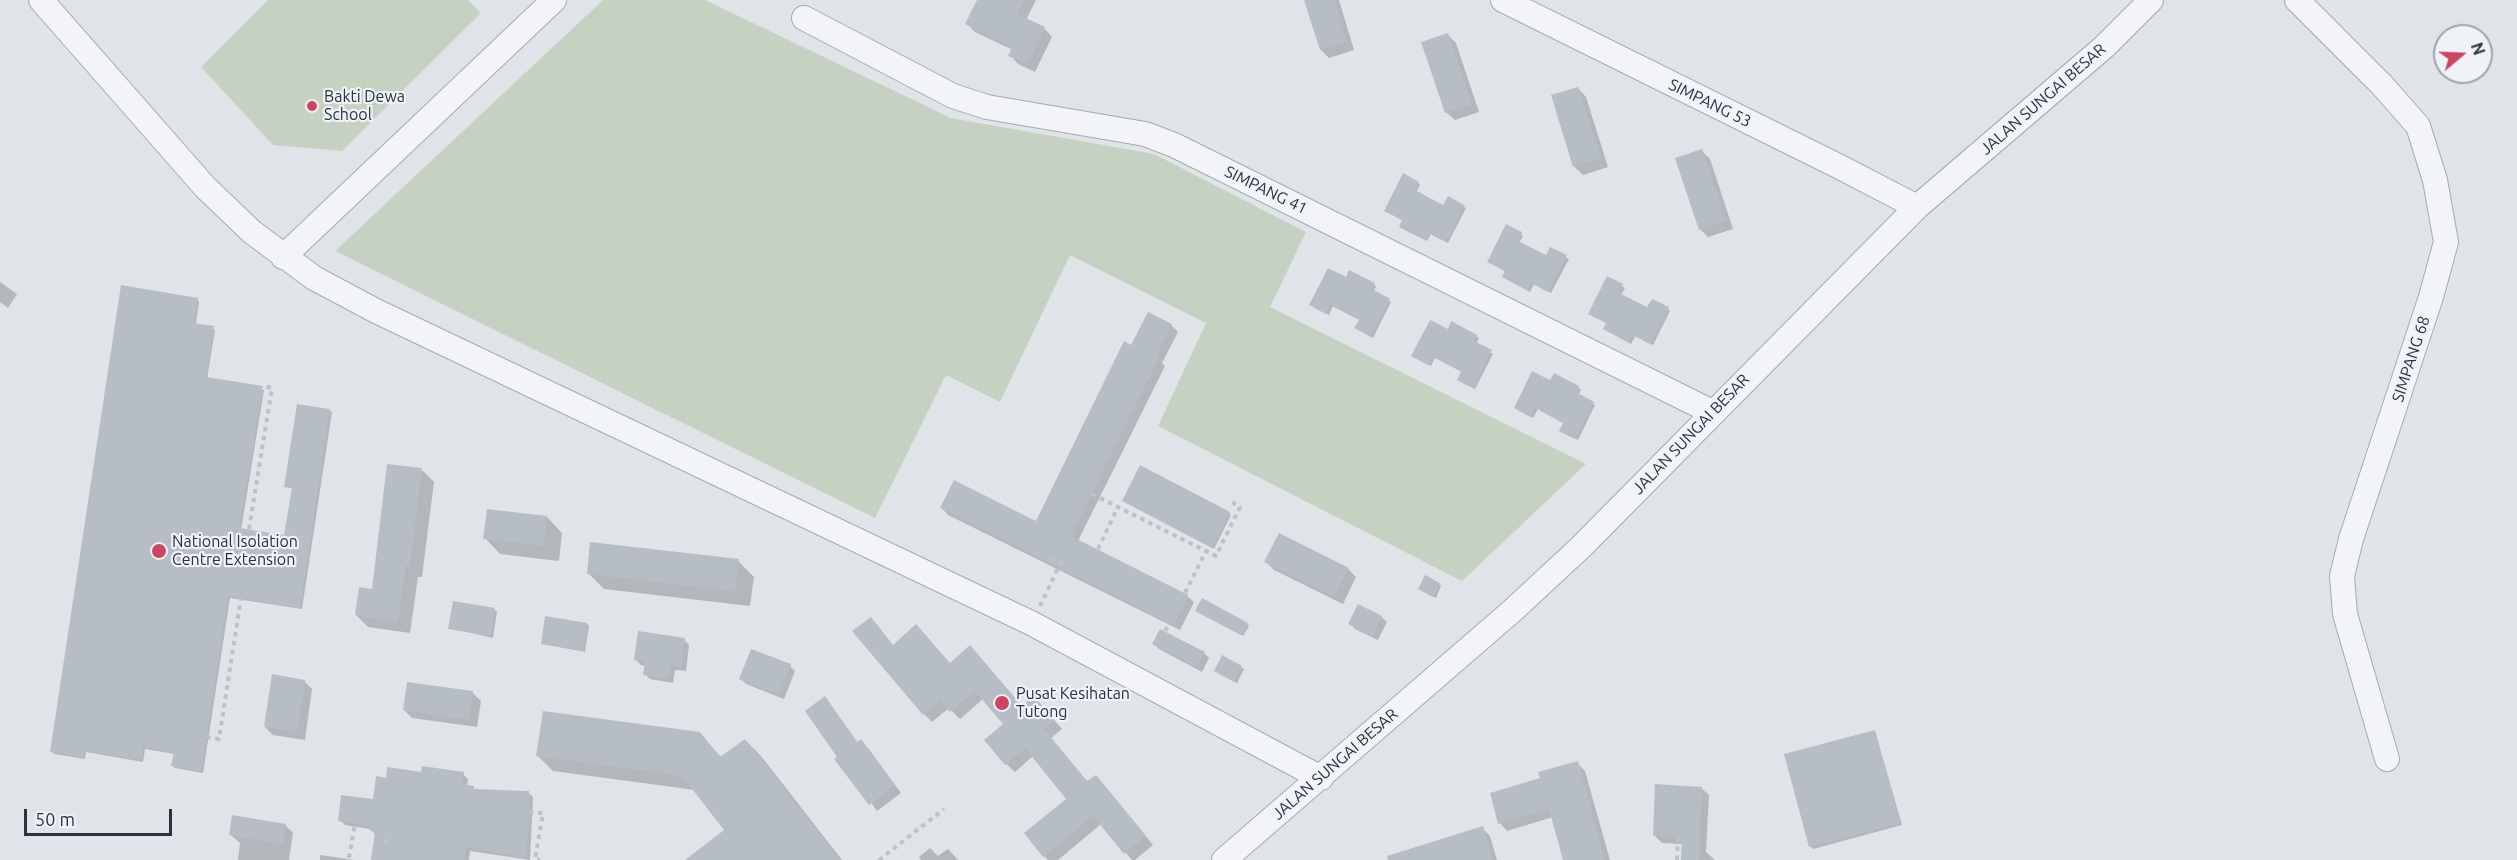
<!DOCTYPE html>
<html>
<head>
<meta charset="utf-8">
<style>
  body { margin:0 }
  #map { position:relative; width:2517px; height:860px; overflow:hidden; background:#e0e4e9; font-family:Ubuntu,sans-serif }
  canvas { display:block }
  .north { position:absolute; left:2433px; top:24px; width:60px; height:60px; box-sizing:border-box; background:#eff2f6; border:2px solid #9fa5ad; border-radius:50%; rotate:71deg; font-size:16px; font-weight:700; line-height:24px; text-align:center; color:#283240 }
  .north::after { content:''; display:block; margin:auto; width:21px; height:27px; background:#cd4560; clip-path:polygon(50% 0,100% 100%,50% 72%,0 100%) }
  .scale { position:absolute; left:24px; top:809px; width:148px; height:27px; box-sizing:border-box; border:3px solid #283240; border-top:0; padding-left:8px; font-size:18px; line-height:21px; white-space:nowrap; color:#283240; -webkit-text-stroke:4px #eff2f6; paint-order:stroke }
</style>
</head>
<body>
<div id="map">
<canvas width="2517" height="860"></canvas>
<div class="north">N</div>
<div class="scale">50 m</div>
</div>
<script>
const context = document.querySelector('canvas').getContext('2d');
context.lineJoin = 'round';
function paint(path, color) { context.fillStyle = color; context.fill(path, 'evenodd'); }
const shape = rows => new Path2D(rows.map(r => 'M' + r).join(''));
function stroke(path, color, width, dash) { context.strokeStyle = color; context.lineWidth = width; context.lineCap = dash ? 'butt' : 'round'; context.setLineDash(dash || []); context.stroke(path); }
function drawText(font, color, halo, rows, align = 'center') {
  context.font = font + ' Ubuntu,sans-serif'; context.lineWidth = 4.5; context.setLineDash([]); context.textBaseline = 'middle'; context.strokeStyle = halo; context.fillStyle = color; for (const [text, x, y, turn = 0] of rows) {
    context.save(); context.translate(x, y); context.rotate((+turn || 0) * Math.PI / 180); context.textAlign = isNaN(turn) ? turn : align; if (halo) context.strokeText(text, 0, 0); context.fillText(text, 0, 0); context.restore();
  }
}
paint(shape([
  [268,0,468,0,481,13,342,151,273,145,201,67],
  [603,0,705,0,951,118,1154,154,1306,232,1270,307,1586,464,1462,581,1158,426,1206,323,1070,255,1000,402,946,375,875,518,335,251]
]), '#c6d2c1');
paint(shape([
  [978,0,1036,0,1026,20,1044,28,1052,37,1035,72,1018,64,1010,55,1013,50,975,32,967,24],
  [1306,0,1339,0,1354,50,1329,58,1321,50],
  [1448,35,1456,43,1479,112,1455,120,1446,112],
  [1578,88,1586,97,1608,167,1583,175,1574,166],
  [1702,151,1710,159,1733,229,1708,237,1700,229],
  [1418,183,1420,185,1416,193,1444,207,1448,198,1466,208,1448,243,1431,234,1427,241,1403,229,1403,221,1386,211],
  [1521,234,1523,236,1519,243,1546,257,1551,249,1569,259,1551,293,1534,284,1530,292,1506,279,1503,277,1506,272,1491,263],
  [1608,278,1625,288,1621,295,1648,309,1668,309,1670,311,1653,345,1635,336,1631,344,1605,329,1608,323],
  [1346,279,1374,284,1376,287,1373,292,1391,302,1373,338,1358,330,1360,320,1333,306,1329,315,1313,307],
  [0,282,17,294,8,308,0,302],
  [197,299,199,302,196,324,215,330,207,379,264,390,241,530,285,537,293,489,286,486,329,410,332,412,302,609,230,598,203,773,175,768,173,766,175,754,145,749,143,762,86,752,85,759,54,754,51,751],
  [1171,325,1178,332,1162,363,1165,366,1078,541,1187,596,1194,602,1180,630,948,515,942,508,1037,523,1132,347],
  [1448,331,1476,336,1479,338,1476,344,1493,354,1475,389,1461,382,1462,372,1435,358,1431,366,1415,358],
  [1554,375,1578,387,1581,390,1578,395,1595,405,1578,440,1563,433,1565,423,1538,409,1533,418,1518,410,1550,382],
  [422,470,434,482,422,577,418,577,410,633,368,627,356,615,373,591],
  [1124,501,1229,513,1231,515,1214,549],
  [547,517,562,533,559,561,500,554,485,538],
  [738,561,754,577,750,606,604,589,588,573],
  [1266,562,1348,569,1356,577,1343,604,1274,570],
  [1439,584,1441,586,1436,598,1422,591],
  [495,610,497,612,493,638,450,628],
  [1199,613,1247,624,1249,626,1243,636],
  [1381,617,1387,622,1378,640,1355,629,1350,623],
  [587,624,589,626,585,652,543,644],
  [684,640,689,645,686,671,675,670,673,683,650,679,645,674,646,666,641,665,635,659],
  [1154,644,1204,653,1209,658,1202,672,1159,649],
  [893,646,950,664,1023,707,1042,706,1062,729,1051,738,1088,783,1104,785,1153,845,1135,860,1132,860,1101,824,1058,860,1048,860,1044,856,1068,799,1033,756,1015,772,1006,764,1005,724,983,699,960,719,949,708,932,722,924,714],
  [790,666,795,671,784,699,746,684,741,679],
  [1241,667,1244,669,1237,683,1218,673],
  [304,681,312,689,305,740,273,735,265,727],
  [473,693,481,701,477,727,412,718,404,710],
  [825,698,858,743,868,748,901,793,877,811,839,757],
  [1875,731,1902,825,1813,849,1810,846],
  [700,734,722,758,745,740,761,756,842,860,688,860,726,830,695,790,553,771,538,756],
  [1577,763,1585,771,1610,860,1565,860,1553,817,1507,831,1500,823,1542,779],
  [423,773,463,774,468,779,467,786,477,791,528,792,533,797,530,860,470,851,469,860,373,860,376,835,370,829,345,825,340,820,375,801,387,779],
  [1701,788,1709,795,1706,852,1715,860,1683,860,1683,844,1662,843,1654,835],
  [285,825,293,833,289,860,238,860,240,843,231,835],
  [1482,828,1490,836,1497,860,1397,860],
  [930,848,938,856,948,849,958,860,921,860,919,857],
  [320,855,355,860,320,860]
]), '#0003');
paint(shape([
  [977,0,1024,0,1017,14,1045,27,1027,64,1008,56,1012,47,965,24],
  [1304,0,1335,0,1347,42,1320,50],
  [1448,33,1472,104,1445,113,1421,42],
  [1578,87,1601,158,1573,167,1551,95],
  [1702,149,1726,221,1699,230,1675,158],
  [1403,173,1419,182,1415,190,1443,205,1448,196,1464,205,1446,242,1428,233,1425,240,1399,227,1402,220,1384,211],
  [1506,224,1522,232,1518,241,1546,255,1550,247,1567,255,1548,292,1531,283,1527,290,1502,277,1505,271,1487,262],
  [1328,268,1346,277,1349,270,1375,283,1372,289,1390,299,1370,336,1354,328,1359,320,1330,305,1326,314,1309,305],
  [1607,276,1623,284,1619,293,1647,307,1652,299,1669,307,1650,344,1633,335,1629,343,1603,329,1606,323,1588,314],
  [121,285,198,298,194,323,214,326,206,377,263,386,239,528,284,535,292,488,284,487,297,404,330,409,300,608,228,596,201,771,171,766,174,752,143,747,141,760,84,751,83,757,50,752],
  [1148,312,1172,324,1156,357,1159,358,1071,536,1188,595,1173,625,940,508,954,480,1036,521,1124,341,1131,345],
  [1430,320,1448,329,1451,321,1477,335,1474,341,1492,350,1473,388,1457,380,1461,371,1433,356,1428,365,1411,356],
  [1532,371,1550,380,1554,373,1579,386,1576,392,1594,402,1575,439,1559,431,1563,423,1535,408,1530,417,1514,408],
  [387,464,422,468,410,566,406,565,398,622,355,615,359,587,372,589],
  [1140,465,1230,512,1212,548,1122,501],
  [487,509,547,516,544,546,483,539],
  [1279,533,1349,568,1334,597,1264,562],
  [590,542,739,559,735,591,587,574],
  [1425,575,1440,583,1433,597,1418,589],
  [1202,598,1248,623,1241,635,1195,611],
  [453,601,495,608,491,636,448,629],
  [1358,604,1382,616,1373,636,1348,624],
  [545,616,587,623,583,651,541,644],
  [871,617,893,645,916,624,950,663,970,645,1022,706,1034,696,1054,720,1044,729,1087,781,1096,775,1146,836,1124,854,1093,816,1043,857,1024,833,1066,799,1025,748,1005,765,984,740,1003,724,975,691,950,712,940,700,923,715,852,631],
  [1160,629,1205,652,1197,667,1152,644],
  [638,631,685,638,681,667,670,665,668,679,643,675,645,662,634,660],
  [751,649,791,664,779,695,739,679],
  [1222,655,1242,666,1234,682,1214,671],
  [272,674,305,680,297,732,264,727],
  [407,682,473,691,469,720,403,710],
  [825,696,857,742,861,739,895,785,869,805,834,759,837,757,805,711],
  [543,711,700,732,720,757,745,739,840,860,685,860,724,830,682,776,536,756],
  [1875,730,1900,823,1809,847,1784,754],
  [1578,761,1605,860,1563,860,1549,809,1498,824,1490,793,1540,778,1538,772],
  [422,766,464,772,462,784,474,786,474,789,529,791,528,835,525,858,466,847,464,860,371,860,375,831,369,830,370,826,338,821,341,795,373,799,376,776,386,778,387,767,421,772],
  [1655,784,1702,787,1699,860,1681,860,1682,837,1653,836],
  [232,815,286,824,282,844,229,835],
  [1483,826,1492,860,1388,860,1387,856]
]), '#b7bdc5');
const minor = shape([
  [41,0,205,187,252,232,314,278,376,311,1031,623,1321,778],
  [1503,0,1838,166,1917,207],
  [2297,0,2382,85,2418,126,2435,180,2446,242,2431,297,2351,539,2342,576,2345,614,2387,759],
  [804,18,953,96,987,107,1145,134,1174,145,1712,412],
  [283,257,554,0],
  [1224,860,1512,611,1581,547,1917,207,2104,47,2151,0]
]);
stroke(minor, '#a5abb3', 26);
stroke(shape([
  [1092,494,1216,556,1240,507,1230,501],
  [249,529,272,388,263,386],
  [1098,549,1118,507],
  [1051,557,1065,564],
  [1185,593,1206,551],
  [1040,606,1061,562],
  [1165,631,1170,623],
  [206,737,219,739,241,598],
  [529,812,543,813,535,859,540,860],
  [385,844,387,833],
  [349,858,355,823],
  [879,860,944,809],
  [1677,860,1678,837]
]), '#bdc2c7', 4, [4.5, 4.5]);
stroke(minor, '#f2f4f7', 24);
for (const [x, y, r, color] of [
  [312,106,6,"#cd4560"],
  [159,551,8,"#cd4560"],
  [1002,703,8,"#cd4560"]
]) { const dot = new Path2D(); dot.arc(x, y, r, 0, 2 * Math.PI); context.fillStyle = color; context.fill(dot); stroke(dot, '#eff2f6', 2); }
drawText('16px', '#283240', '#eff2f6', [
  ["Bakti Dewa",324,97],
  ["School",324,115],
  ["National Isolation",172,542],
  ["Centre Extension",172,560],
  ["Pusat Kesihatan",1016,694],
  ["Tutong",1016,712]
], 'left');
drawText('16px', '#283240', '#eff2f6', [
  ["JALAN SUNGAI BESAR",2043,99,-41],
  ["SIMPANG 53",1710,103,26],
  ["SIMPANG 41",1266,190,26],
  ["SIMPANG 68",2411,359,-72],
  ["JALAN SUNGAI BESAR",1691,434,-46],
  ["JALAN SUNGAI BESAR",1335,764,-41]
]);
</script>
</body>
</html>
